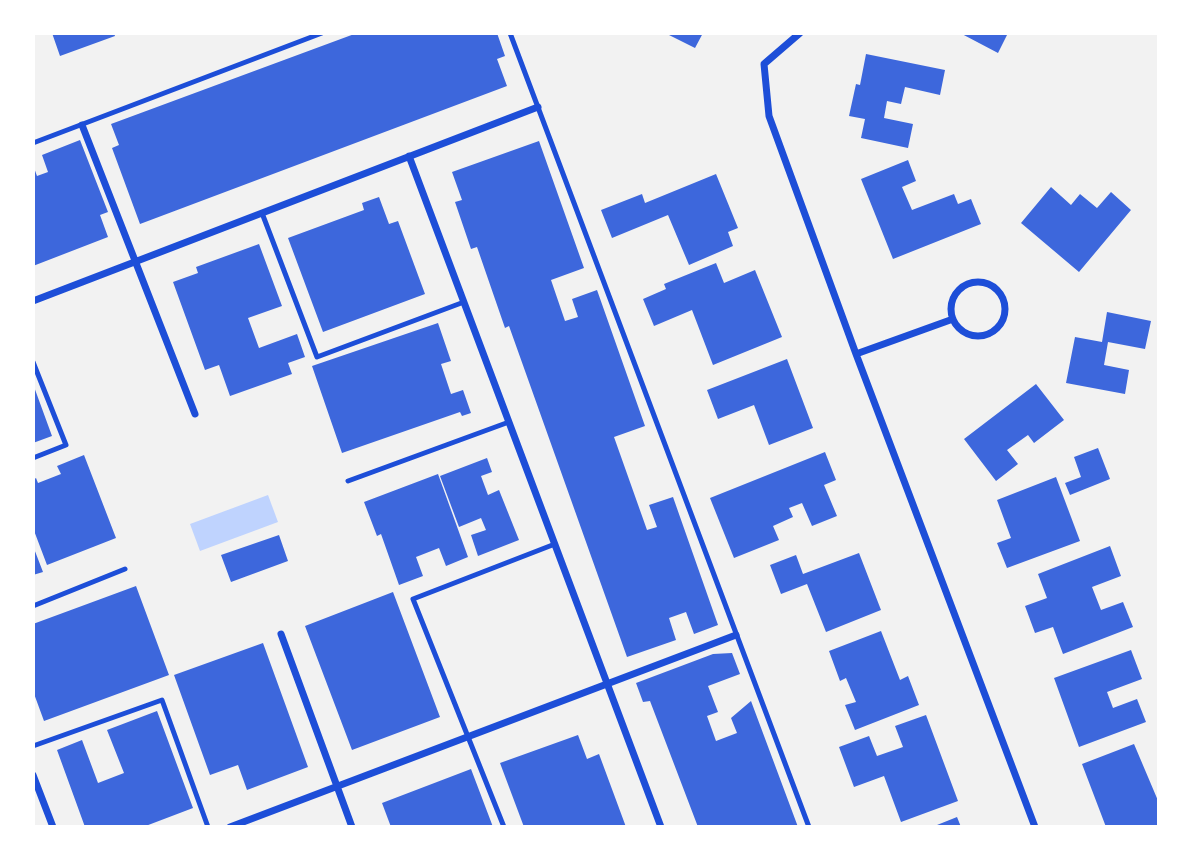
<!DOCTYPE html>
<html>
<head>
<meta charset="utf-8">
<style>
  body { margin:0 }
  #map { position:relative; width:1192px; height:860px; overflow:hidden; background:#f2f2f2; font-family:"Varela Round",sans-serif }
  canvas { display:block }
  .frame { position:absolute; inset:0; border:35px solid #fff; pointer-events:none }
</style>
</head>
<body>
<div id="map">
<canvas width="1192" height="860"></canvas>
<div class="frame"></div>
</div>
<script>
const context = document.querySelector('canvas').getContext('2d');
context.lineJoin = 'round';
function paint(path, color) { context.fillStyle = color; context.fill(path, 'evenodd'); }
const shape = rows => new Path2D(rows.map(r => 'M' + r).join(''));
function stroke(path, color, width, dash) { context.strokeStyle = color; context.lineWidth = width; context.lineCap = dash ? 'butt' : 'round'; context.setLineDash(dash || []); context.stroke(path); }
paint(shape([
  [268,495,278,522,200,551,190,524]
]), '#bfd3fe');
paint(shape([
  [52,33,114,33,115,36,60,56],
  [357,33,497,33,505,56,497,59,507,86,140,224,112,148,119,145,111,124],
  [665,33,703,33,695,48],
  [960,33,1008,33,998,53],
  [866,54,945,70,940,95,905,87,901,104,887,101,884,118,913,124,908,148,861,138,865,119,849,116,856,84,860,85],
  [80,140,108,212,100,215,108,237,33,266,33,165,37,176,48,172,42,155],
  [539,141,584,268,551,280,565,321,578,317,572,299,597,290,645,426,614,437,647,530,657,527,649,505,673,497,718,625,694,634,686,612,669,618,676,640,627,657,509,326,505,328,477,247,471,249,455,202,462,200,452,172],
  [908,160,916,181,902,187,912,210,954,194,958,204,971,199,981,224,893,259,861,179],
  [716,174,738,228,728,232,733,246,689,265,668,215,612,238,601,210,642,194,645,203],
  [1051,187,1071,205,1080,194,1097,208,1111,192,1131,210,1079,272,1021,223],
  [379,197,389,224,398,221,425,294,323,332,288,238,364,210,362,203],
  [259,244,282,306,248,318,259,348,297,334,305,357,288,363,292,374,230,396,219,365,205,370,173,282,198,273,196,267],
  [716,263,724,283,755,270,782,337,713,365,692,310,654,326,643,299,666,289,664,284],
  [1107,312,1151,321,1145,349,1108,342,1104,365,1129,370,1125,394,1066,383,1075,337,1102,342],
  [438,323,451,361,441,364,451,394,463,390,471,413,462,416,460,412,342,453,312,366],
  [787,359,813,428,769,445,754,405,718,419,707,390],
  [33,384,52,436,33,443],
  [1036,384,1064,420,1034,443,1028,435,1007,450,1018,464,996,481,964,439],
  [1098,448,1110,479,1070,495,1065,483,1081,477,1074,457],
  [825,452,836,480,824,485,837,516,812,526,802,503,789,508,793,517,773,526,779,540,734,558,710,498],
  [84,455,116,538,47,565,33,528,33,480,36,478,38,483,61,474,57,466],
  [487,458,492,472,481,476,488,495,499,490,519,540,478,556,471,535,486,530,481,518,459,527,440,476],
  [438,474,468,557,446,566,439,548,416,557,423,576,399,585,381,534,377,536,364,502],
  [1056,477,1080,541,1007,568,997,543,1011,538,997,500],
  [279,535,288,561,231,582,221,555],
  [33,546,43,572,33,575],
  [1110,546,1121,576,1092,587,1101,610,1123,602,1133,627,1063,654,1053,627,1035,633,1025,606,1047,598,1038,574],
  [859,553,881,610,826,632,807,584,781,594,770,565,796,555,803,574],
  [136,586,169,675,44,721,33,691,33,624],
  [393,592,440,717,352,750,305,626],
  [881,631,900,680,908,676,919,705,855,730,845,705,856,702,846,678,840,681,829,651],
  [263,643,308,767,247,790,238,765,210,775,174,675],
  [1131,650,1142,679,1107,692,1113,708,1137,699,1146,722,1079,747,1054,678],
  [732,653,740,674,708,686,718,712,707,716,716,741,737,733,731,718,751,701,798,827,698,827,650,701,643,702,636,683,713,654],
  [157,711,193,808,143,827,85,827,57,750,82,740,98,783,124,773,107,730],
  [926,715,958,801,901,822,884,776,854,787,839,747,869,736,877,756,903,747,895,726],
  [578,735,587,759,599,754,626,827,524,827,500,763],
  [1134,744,1159,803,1159,827,1106,827,1082,764],
  [471,769,493,827,391,827,382,803],
  [957,817,961,827,932,827]
]), '#3d67dc');
stroke(shape([
  [510,33,809,827],
  [33,143,322,33],
  [262,213,317,357,464,302],
  [33,362,66,445,33,458],
  [348,481,509,422],
  [33,606,125,569],
  [33,746,162,700,208,827],
  [504,827,413,599,555,544]
]), '#1d4ed8', 5);
stroke(shape([
  [800,33,764,64,769,116,856,354,1035,827],
  [82,125,195,414],
  [409,156,661,827],
  '951 309a27 27 0 1 1 54 0a27 27 0 1 1-54 0Z',
  [33,301,538,107],
  [856,354,953,319],
  [281,634,352,827],
  [33,775,53,827],
  [230,827,736,635]
]), '#1d4ed8', 7);
</script>
</body>
</html>
